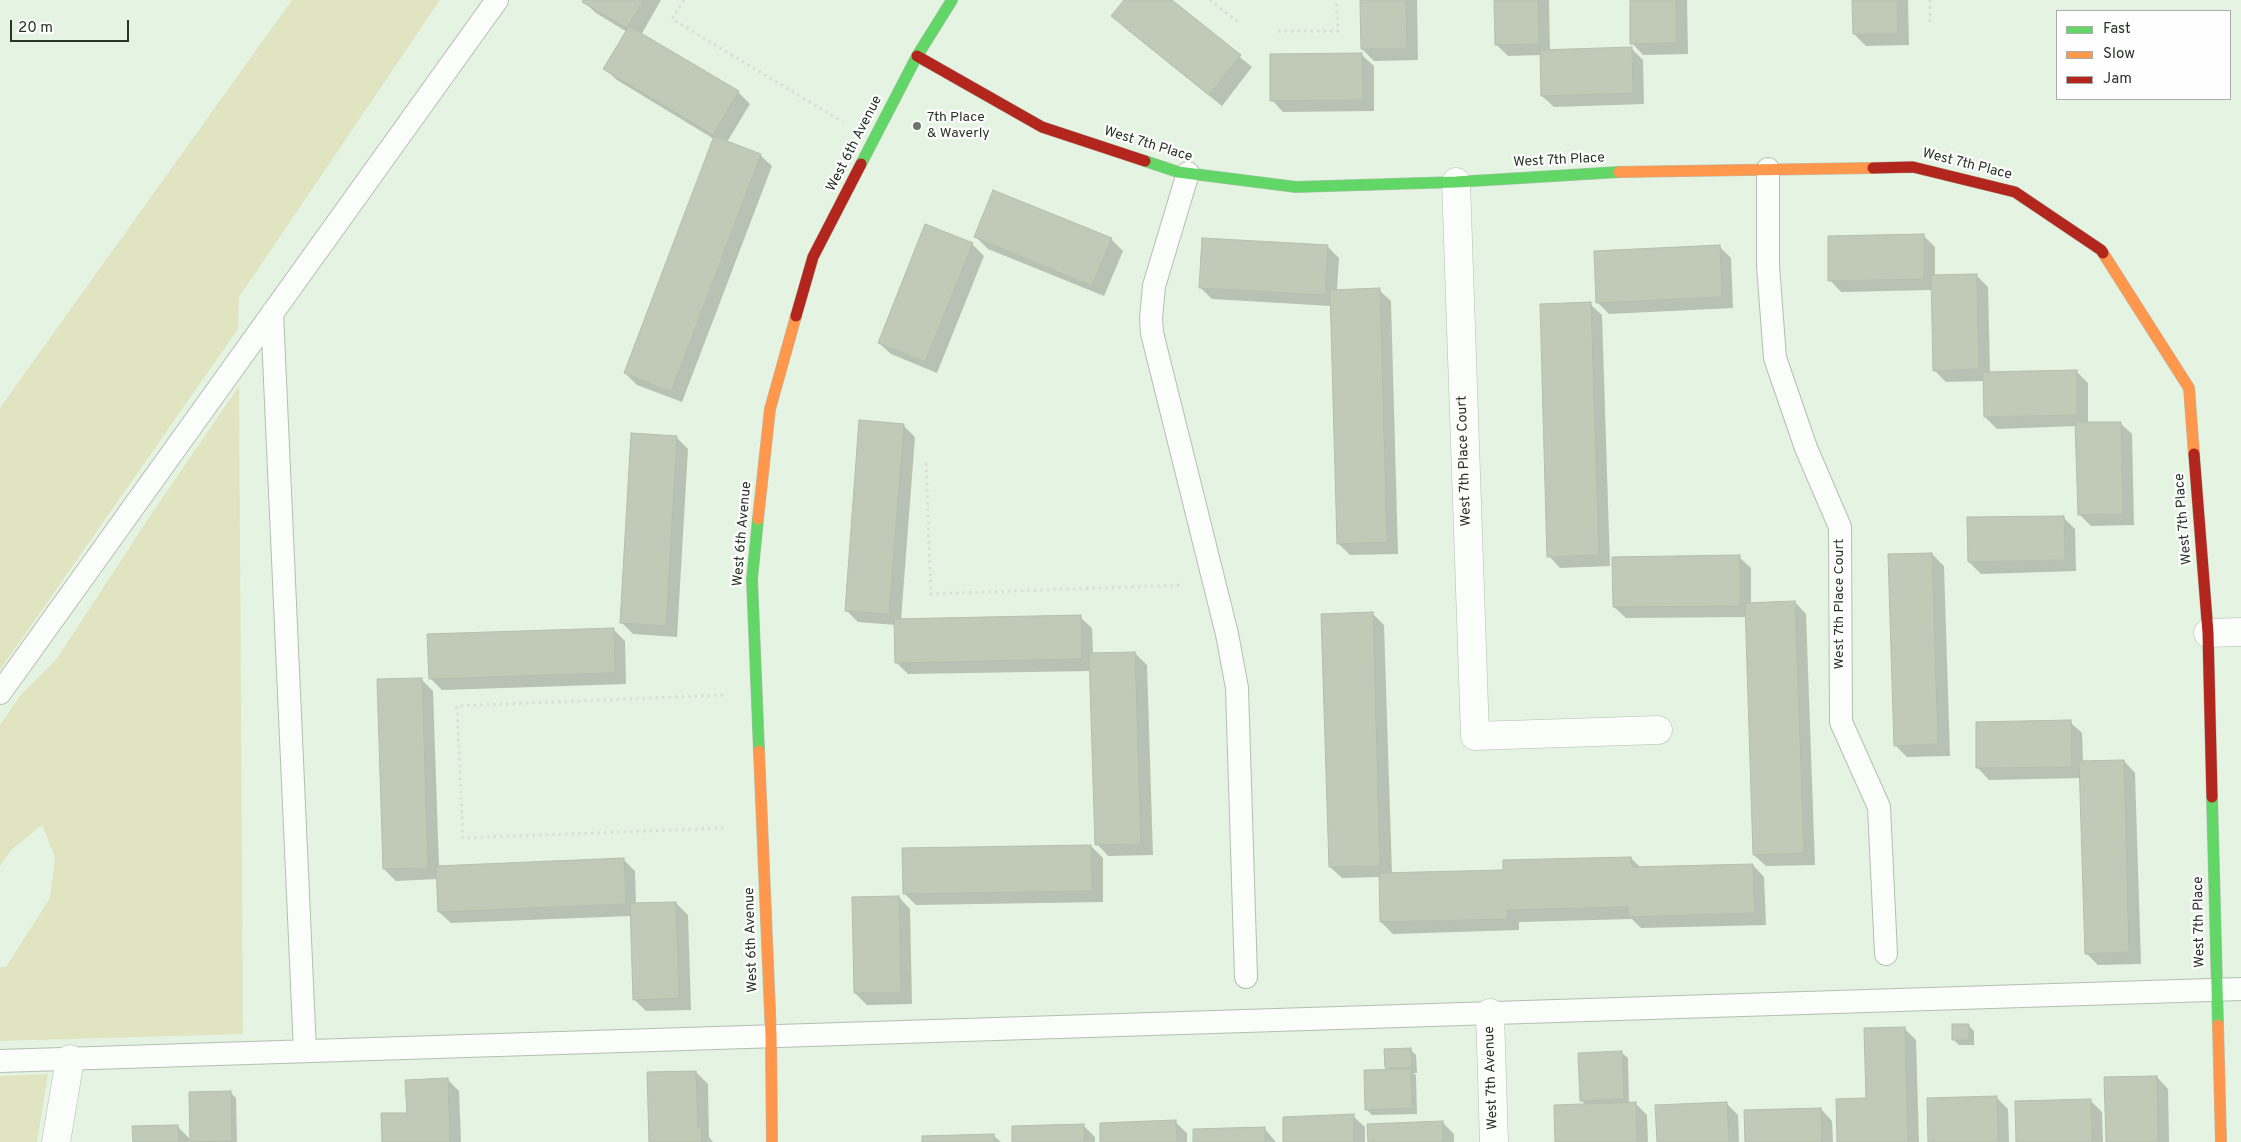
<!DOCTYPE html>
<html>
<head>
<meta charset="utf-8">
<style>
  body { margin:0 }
  #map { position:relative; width:2241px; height:1142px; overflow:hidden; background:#e5f3e2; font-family:Overpass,sans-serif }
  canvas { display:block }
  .legend { position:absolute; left:2056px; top:10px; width:175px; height:90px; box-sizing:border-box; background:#fefefe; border:1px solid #a9ada8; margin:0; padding:6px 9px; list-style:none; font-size:15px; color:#293328 }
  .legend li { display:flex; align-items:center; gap:10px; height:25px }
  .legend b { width:25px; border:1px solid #a9ada8 }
  .scale { position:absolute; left:10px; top:20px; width:119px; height:22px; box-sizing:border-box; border:2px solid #293328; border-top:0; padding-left:6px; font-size:15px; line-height:18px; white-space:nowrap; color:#293328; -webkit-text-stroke:4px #fefefe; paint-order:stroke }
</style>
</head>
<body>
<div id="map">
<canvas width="2241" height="1142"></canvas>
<ul class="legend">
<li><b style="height:6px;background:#63d668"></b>Fast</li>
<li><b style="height:6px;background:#ff974d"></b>Slow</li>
<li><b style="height:6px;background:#b3261e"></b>Jam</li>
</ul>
<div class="scale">20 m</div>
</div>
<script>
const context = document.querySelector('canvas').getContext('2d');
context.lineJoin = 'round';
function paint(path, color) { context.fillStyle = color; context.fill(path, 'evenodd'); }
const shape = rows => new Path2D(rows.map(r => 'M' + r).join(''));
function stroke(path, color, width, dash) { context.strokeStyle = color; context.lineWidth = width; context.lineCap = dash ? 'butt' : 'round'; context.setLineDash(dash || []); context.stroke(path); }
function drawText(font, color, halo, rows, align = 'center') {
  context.font = font + ' Overpass,sans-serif'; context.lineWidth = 4.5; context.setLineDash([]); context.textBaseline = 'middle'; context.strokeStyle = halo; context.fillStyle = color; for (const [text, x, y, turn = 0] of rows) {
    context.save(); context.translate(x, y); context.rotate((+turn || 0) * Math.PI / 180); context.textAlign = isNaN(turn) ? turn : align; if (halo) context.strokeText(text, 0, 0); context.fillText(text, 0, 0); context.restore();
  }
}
paint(shape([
  [292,0,440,0,239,297,238,329,0,670,0,408],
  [239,386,243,1034,0,1041,0,967,6,967,50,898,55,857,42,825,11,850,0,866,0,725,19,697,56,660,150,516],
  [48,1074,37,1142,0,1142,0,1076]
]), '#e0e4c0');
paint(shape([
  [585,0,661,0,641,35,738,92,750,104,727,142,760,155,772,166,682,402,637,385,625,373,714,139,617,80,605,69,627,32,596,13,584,2],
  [1126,0,1170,0,1252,67,1222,106,1125,28,1113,16],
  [1361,0,1417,0,1418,60,1374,61,1362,49],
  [1495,0,1549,0,1550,51,1631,48,1643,60,1644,104,1554,107,1542,96,1541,55,1508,56,1496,44],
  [1631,0,1687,0,1688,54,1643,55,1632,43],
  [1854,0,1908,0,1909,45,1866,46,1854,34],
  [1362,55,1374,66,1374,111,1283,112,1272,100],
  [1923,235,1935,247,1935,276,1976,275,1988,287,1990,373,2076,371,2088,383,2088,423,2120,423,2132,434,2134,525,2091,526,2079,514,2077,426,1997,429,1985,417,1984,381,1946,382,1934,370,1932,290,1841,292,1830,280],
  [976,237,1111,239,1123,251,1104,296,988,249],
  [972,244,984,256,937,373,891,354,879,343],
  [1328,247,1339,258,1337,291,1379,290,1391,301,1398,554,1350,555,1338,543,1331,306,1212,299,1201,288],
  [1720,247,1731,258,1733,308,1609,314,1597,302],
  [1590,304,1602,315,1610,566,1560,568,1549,556],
  [903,425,915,437,901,620,1080,617,1092,628,1093,654,1135,653,1147,665,1153,855,1108,856,1097,844,1091,671,908,674,896,662,896,625,858,622,846,610],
  [676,437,688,449,677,637,633,634,621,622],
  [2063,517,2075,529,2076,571,1981,574,1969,562],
  [1932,554,1944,566,1950,756,1907,757,1895,745],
  [1739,557,1751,568,1751,604,1795,602,1806,614,1815,865,1766,866,1754,855,1747,617,1626,618,1614,607],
  [1372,613,1384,625,1392,874,1504,871,1631,858,1641,868,1753,865,1764,877,1766,925,1641,928,1632,919,1519,922,1519,930,1393,934,1381,922,1380,877,1342,878,1330,867],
  [613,629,625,641,626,684,442,690,430,678],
  [421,679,433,691,439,867,623,859,635,871,636,904,676,903,688,915,691,1010,646,1011,634,999,631,916,451,923,439,912,438,879,396,881,384,869],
  [2070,722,2082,733,2083,762,2124,761,2135,773,2141,964,2098,965,2086,953,2081,778,1989,780,1978,768],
  [1091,846,1103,858,1103,902,916,905,904,893],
  [899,897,910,909,912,1004,867,1005,855,993],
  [1968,1025,1974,1031,1974,1045,1959,1045,1953,1039],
  [1904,1028,1916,1040,1919,1142,1838,1142,1867,1099],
  [1411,1050,1416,1055,1417,1073,1413,1073,1416,1075,1417,1114,1372,1115,1366,1109,1389,1071,1386,1067],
  [1622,1053,1628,1058,1629,1104,1635,1103,1647,1115,1648,1142,1557,1142,1586,1105,1581,1100],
  [696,1072,708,1084,709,1137,713,1142,651,1142],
  [2157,1077,2168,1089,2169,1142,2107,1142],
  [448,1080,459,1091,461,1142,383,1142,408,1114],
  [230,1092,236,1098,237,1142,191,1142,189,1140,189,1142,134,1142,177,1126,191,1140],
  [1996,1097,2008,1109,2009,1142,1929,1142],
  [2090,1100,2102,1112,2103,1142,2018,1142],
  [1727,1104,1738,1115,1739,1142,1658,1142],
  [1821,1109,1832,1121,1833,1142,1747,1142],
  [1353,1116,1365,1127,1365,1142,1285,1142],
  [1175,1122,1187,1133,1187,1142,1101,1142],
  [1442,1122,1454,1134,1454,1142,1369,1142],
  [1083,1125,1095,1137,1095,1142,1013,1142],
  [1264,1128,1276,1142,1195,1142],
  [993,1135,1001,1142,923,1142]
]), '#0003');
const building = shape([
  [583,0,643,0,627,28,582,2,583,0],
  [1124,0,1172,0,1241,55,1209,95,1111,16,1124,0],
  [1360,0,1406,0,1407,49,1361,49,1360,0],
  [1494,0,1538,0,1539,44,1495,45,1494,0],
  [1630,0,1676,0,1676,43,1630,44,1630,0],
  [1852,0,1897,0,1898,34,1853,34,1852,0],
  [629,26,739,91,713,135,603,69,629,26],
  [1632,47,1633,93,1541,96,1540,50,1632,47],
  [1362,53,1363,100,1270,101,1270,54,1362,53],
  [714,136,761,154,671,392,624,373,714,136],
  [993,190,1112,238,1092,286,974,237,993,190],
  [925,224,973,243,925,362,878,343,925,224],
  [1924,234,1924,279,1828,281,1828,236,1924,234],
  [1202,238,1328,245,1325,295,1199,288,1202,238],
  [1720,245,1722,297,1596,303,1594,251,1720,245],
  [1977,274,1979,369,1933,371,1931,275,1977,274],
  [1380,288,1387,542,1337,544,1330,290,1380,288],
  [1591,302,1599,555,1547,557,1540,304,1591,302],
  [2077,370,2077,415,1984,417,1983,372,2077,370],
  [859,420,904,424,889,614,845,611,859,420],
  [2075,422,2121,422,2123,514,2078,515,2075,422],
  [631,433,677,436,666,626,620,623,631,433],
  [2064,516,2065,560,1968,562,1967,517,2064,516],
  [1932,553,1938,744,1894,746,1888,554,1932,553],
  [1740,555,1740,606,1613,607,1612,557,1740,555],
  [1795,601,1804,853,1753,855,1745,603,1795,601],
  [1373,612,1380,866,1329,867,1321,614,1373,612],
  [1081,615,1082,659,895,663,894,619,1081,615],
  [614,628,615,673,429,679,427,634,614,628],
  [1135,652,1141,844,1095,845,1089,653,1135,652],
  [422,678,428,868,383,869,377,679,422,678],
  [2071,720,2072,767,1976,768,1976,722,2071,720],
  [2124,760,2129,952,2085,954,2079,761,2124,760],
  [1091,845,1092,891,903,894,902,848,1091,845],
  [1631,857,1632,867,1753,864,1755,913,1629,917,1628,907,1507,910,1508,919,1380,922,1379,873,1503,870,1503,860,1631,857],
  [624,858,626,904,438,912,436,866,624,858],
  [899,896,901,993,854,993,852,897,899,896],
  [676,902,679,998,633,1000,630,903,676,902],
  [1952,1024,1969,1024,1969,1040,1952,1040,1952,1024],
  [1905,1027,1908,1142,1837,1142,1836,1099,1866,1098,1864,1028,1905,1027],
  [1411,1048,1412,1068,1385,1068,1384,1049,1411,1048],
  [1622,1051,1624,1099,1580,1101,1578,1053,1622,1051],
  [1411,1069,1412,1108,1365,1110,1364,1070,1411,1069],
  [696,1071,698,1128,701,1128,702,1142,649,1142,647,1072,696,1071],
  [2157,1076,2158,1142,2106,1142,2104,1077,2157,1076],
  [448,1078,450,1142,382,1142,381,1113,407,1113,405,1080,448,1078],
  [231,1091,232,1141,190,1142,189,1092,231,1091],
  [1997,1096,1998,1142,1928,1142,1927,1098,1997,1096],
  [2091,1099,2092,1142,2016,1142,2015,1101,2091,1099],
  [1636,1102,1637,1142,1555,1142,1554,1105,1636,1102],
  [1727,1102,1729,1142,1657,1142,1655,1105,1727,1102],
  [1821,1108,1822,1142,1745,1142,1744,1110,1821,1108],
  [1354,1114,1354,1142,1283,1142,1283,1117,1354,1114],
  [1176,1120,1177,1142,1100,1142,1100,1123,1176,1120],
  [1443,1121,1443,1142,1368,1142,1367,1124,1443,1121],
  [1084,1124,1084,1142,1012,1142,1012,1126,1084,1124],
  [178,1125,179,1142,133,1142,132,1126,178,1125],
  [1265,1127,1265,1142,1193,1142,1193,1129,1265,1127],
  [994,1134,994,1142,922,1142,922,1136,994,1134]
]);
paint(building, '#c0cab7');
stroke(building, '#b5beaf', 1);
const lane = shape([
  [1768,169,1768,266,1775,358,1806,448,1840,527,1841,722,1879,807,1886,954],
  [1188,173,1154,286,1151,318,1152,333,1227,634,1237,688,1246,977],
  [272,313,305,1051],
  [0,693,497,0],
  [0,1061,2241,989]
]);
const street = shape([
  [1456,182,1475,736,1658,730],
  [2208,633,2241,632],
  [1490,1013,1494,1142],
  [56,1142,70,1059]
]);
const fast = shape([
  [1145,161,1178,172,1296,187,1456,182,1619,172],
  [861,164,917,56,952,0],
  [758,519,752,579,759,751],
  [2212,797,2218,1025]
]);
const slow = shape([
  [1619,172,1873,168],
  [2103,253,2189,388,2194,454],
  [758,519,770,409,796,316],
  [759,751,771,1036,772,1142],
  [2218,1025,2221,1142]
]);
const jam = shape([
  [917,56,1042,127,1145,161],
  [1873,168,1913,167,2015,192,2101,250,2103,253],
  [796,316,813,257,861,164],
  [2194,454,2208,633,2212,797]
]);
stroke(lane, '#b4bfb2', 24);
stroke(street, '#b4bfb2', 29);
stroke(fast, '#b4bfb2', 12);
stroke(slow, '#b4bfb2', 12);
stroke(jam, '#b4bfb2', 12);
stroke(shape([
  [684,0,672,19,843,122],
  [1210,0,1239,23],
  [1930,0,1930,22],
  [1278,31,1338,31,1336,0],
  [926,463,931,594,1182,585],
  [723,695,457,706,463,838,727,828]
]), '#dbdfda', 3, [2.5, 4]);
stroke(lane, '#fbfdfb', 22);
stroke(street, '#fbfdfb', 28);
stroke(fast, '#63d668', 11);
stroke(slow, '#ff974d', 11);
stroke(jam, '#b3261e', 11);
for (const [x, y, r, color] of [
  [917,126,5,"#6b7669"]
]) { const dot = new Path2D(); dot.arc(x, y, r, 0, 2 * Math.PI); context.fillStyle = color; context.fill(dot); stroke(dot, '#fefefe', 2); }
drawText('14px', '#293328', '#fefefe', [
  ["7th Place",927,118],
  ["& Waverly",927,134]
], 'left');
drawText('14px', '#293328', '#fefefe', [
  ["West 6th Avenue",855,144,-63],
  ["West 7th Place",1148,145,17],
  ["West 7th Place",1559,161,-3],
  ["West 7th Place",1967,165,14],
  ["West 7th Place Court",1465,461,-92],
  ["West 7th Place",2184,519,-95],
  ["West 6th Avenue",743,534,-85],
  ["West 7th Place Court",1840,604,-90],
  ["West 7th Place",2200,922,-91],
  ["West 6th Avenue",752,940,-92],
  ["West 7th Avenue",1492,1078,-92]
]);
</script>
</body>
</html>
